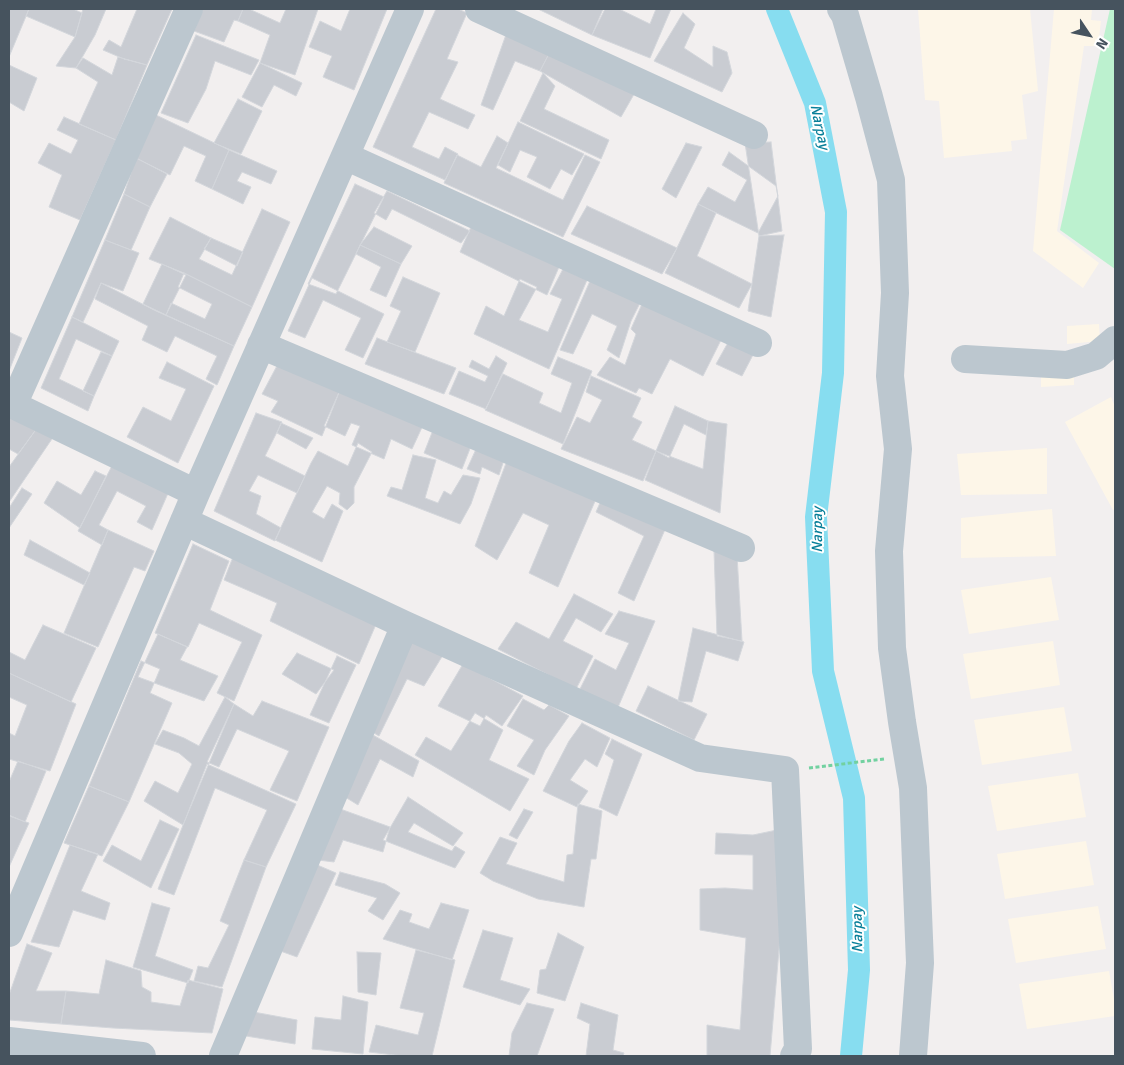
<!DOCTYPE html>
<html>
<head>
<meta charset="utf-8">
<style>
  body { margin:0 }
  #map { position:relative; width:1124px; height:1065px; overflow:hidden; background:#f2efef; font-family:Signika,sans-serif }
  canvas { display:block }
  .frame { position:absolute; inset:0; border:10px solid #46535e; pointer-events:none }
  .north { position:absolute; left:1064px; top:10px; width:50px; height:50px; -webkit-text-stroke:4px #fff; paint-order:stroke; rotate:124deg; font-size:14px; font-weight:700; line-height:20px; text-align:center; color:#46535e }
  .north::after { content:''; display:block; margin:auto; width:18px; height:22px; background:#46535e; clip-path:polygon(50% 0,100% 100%,50% 72%,0 100%) }
</style>
</head>
<body>
<div id="map">
<canvas width="1124" height="1065"></canvas>
<div class="frame"></div>
<div class="north">N</div>
</div>
<script>
const context = document.querySelector('canvas').getContext('2d');
context.lineJoin = 'round';
function paint(path, color) { context.fillStyle = color; context.fill(path, 'evenodd'); }
const shape = rows => new Path2D(rows.map(r => 'M' + r).join(''));
function stroke(path, color, width, dash) { context.strokeStyle = color; context.lineWidth = width; context.lineCap = dash ? 'butt' : 'round'; context.setLineDash(dash || []); context.stroke(path); }
function drawText(font, color, halo, rows, align = 'center') {
  context.font = font + ' Signika,sans-serif'; context.lineWidth = 4; context.setLineDash([]); context.textBaseline = 'middle'; context.strokeStyle = halo; context.fillStyle = color; for (const [text, x, y, turn = 0] of rows) {
    context.save(); context.translate(x, y); context.rotate((+turn || 0) * Math.PI / 180); context.textAlign = isNaN(turn) ? turn : align; if (halo) context.strokeText(text, 0, 0); context.fillText(text, 0, 0); context.restore();
  }
}
paint(shape([
  [918,9,1030,9,1038,91,1022,95,1027,139,1011,141,1012,151,944,158,939,101,925,100],
  [1054,9,1092,9,1091,20,1101,21,1098,46,1084,46,1057,231,1099,263,1083,288,1033,251],
  [1099,324,1100,341,1067,344,1067,326],
  [1074,372,1074,385,1041,387,1041,375],
  [1111,397,1115,407,1115,509,1113,510,1065,422],
  [1047,448,1047,494,961,495,957,454],
  [1052,509,1056,556,961,558,961,518],
  [1051,577,1059,620,969,634,961,590],
  [1053,641,1060,685,971,699,963,654],
  [1064,707,1072,751,982,765,974,720],
  [1078,773,1086,817,997,831,988,786],
  [1086,841,1094,885,1005,899,997,854],
  [1098,906,1106,949,1016,963,1008,919],
  [1109,971,1115,1005,1115,1016,1027,1029,1019,984]
]), '#fdf6e8');
paint(shape([
  [1110,9,1115,9,1115,269,1060,230]
]), '#bcf1cf');
stroke(shape([
  [777,9,815,103,836,212,833,373,816,517,823,671,854,798,859,970,851,1056]
]), '#87ddf0', 22);
const building = shape([
  [9,9,29,9,9,57,9,9],
  [29,9,73,9,82,13,75,37,26,16,29,9],
  [83,9,106,9,95,35,76,68,56,66,75,37,83,9],
  [137,9,172,9,147,65,124,59,103,50,109,40,121,47,137,9],
  [203,9,243,9,238,21,234,20,224,42,194,31,203,9],
  [243,9,249,9,280,23,286,9,318,9,295,75,260,63,270,35,238,21,243,9],
  [350,9,387,9,354,90,323,77,332,56,309,47,320,21,341,31,350,9],
  [436,9,458,9,467,13,447,59,458,62,440,99,475,115,468,129,429,112,412,147,439,159,445,147,458,154,445,180,373,147,436,9],
  [538,9,605,9,592,35,538,9],
  [603,9,619,9,650,24,656,9,671,9,650,58,592,35,603,9],
  [683,13,695,24,684,48,713,67,713,46,727,52,732,73,722,92,654,61,683,13],
  [508,29,553,46,540,71,515,61,493,110,481,105,508,29],
  [196,35,259,60,251,75,215,61,206,89,188,123,161,113,196,35],
  [553,46,637,89,621,117,540,71,553,46],
  [118,57,147,65,116,140,79,124,98,82,76,68,83,58,112,75,118,57],
  [260,63,302,83,296,96,274,85,262,107,242,97,260,63],
  [9,65,37,78,24,111,9,102,9,65],
  [543,73,555,86,544,109,609,140,601,159,520,121,543,73],
  [238,99,262,111,241,154,214,143,238,99],
  [156,115,229,150,212,189,195,181,206,156,184,146,170,175,136,158,156,115],
  [64,117,116,140,80,220,49,207,62,175,38,163,49,143,71,154,78,140,57,130,64,117],
  [518,122,584,154,572,175,561,169,550,189,527,177,537,157,520,150,510,172,498,165,518,122],
  [497,136,508,143,496,168,563,200,585,155,600,162,563,237,444,183,457,155,481,167,497,136],
  [771,142,782,231,759,236,745,143,771,142],
  [686,143,702,147,676,198,662,189,686,143],
  [229,150,277,171,271,184,242,172,237,181,251,187,243,204,212,189,229,150],
  [729,152,776,186,778,196,758,233,698,204,708,187,735,202,747,180,722,165,729,152],
  [136,158,167,174,150,207,124,194,136,158],
  [355,184,384,197,336,294,308,284,355,184],
  [387,191,470,231,461,243,392,209,386,220,374,213,387,191],
  [124,194,150,207,131,250,105,240,124,194],
  [698,204,716,213,697,256,752,284,739,308,665,273,698,204],
  [587,206,677,248,662,274,571,234,587,206],
  [262,209,290,222,252,307,184,273,149,259,170,217,211,238,199,259,232,275,262,209],
  [374,227,412,246,401,264,360,245,374,227],
  [471,227,559,267,547,295,460,252,471,227],
  [784,235,771,317,748,311,759,236,784,235],
  [211,238,243,252,237,266,204,249,211,238],
  [105,240,139,253,123,291,101,283,83,322,72,317,105,240],
  [360,245,401,264,386,297,370,290,381,267,356,254,360,245],
  [162,264,186,275,166,315,143,304,162,264],
  [563,269,587,280,549,369,474,334,486,306,504,316,520,279,537,287,519,320,548,332,562,299,550,294,563,269],
  [184,273,252,307,234,346,166,315,171,303,205,319,212,304,178,287,184,273],
  [403,277,440,293,415,352,387,342,401,311,390,306,403,277],
  [312,278,384,314,363,358,345,350,361,318,323,300,305,338,288,331,312,278],
  [590,281,642,299,631,321,619,358,607,350,617,326,592,314,573,354,560,350,590,281],
  [101,283,156,311,234,346,217,385,206,379,217,356,175,336,167,352,142,340,148,326,95,299,101,283],
  [642,304,721,340,703,376,670,359,652,394,639,388,636,393,597,375,610,357,625,365,636,334,631,329,642,304],
  [72,317,119,341,112,356,76,339,59,379,94,396,88,411,41,388,72,317],
  [9,332,22,338,9,371,9,332],
  [377,338,456,368,444,394,365,364,377,338],
  [730,339,755,351,742,376,716,364,730,339],
  [101,352,112,356,94,396,83,391,101,352],
  [496,356,507,363,486,409,449,394,459,371,485,382,488,376,469,367,472,360,489,369,496,356],
  [558,357,592,371,563,444,485,410,503,374,543,393,539,403,561,413,572,383,551,374,558,357],
  [167,362,214,386,178,463,127,437,143,407,171,421,186,389,159,378,167,362],
  [279,362,340,390,322,436,271,412,278,401,262,394,279,362],
  [591,376,641,398,632,417,642,422,632,440,656,451,643,481,561,449,577,417,590,423,602,400,586,392,591,376],
  [340,390,424,423,412,449,391,439,384,459,352,445,360,426,351,423,345,436,324,426,340,390],
  [675,406,708,421,706,435,684,424,669,458,656,451,675,406],
  [9,409,40,424,18,454,9,449,9,409],
  [256,413,282,422,265,456,305,476,297,493,258,475,249,491,261,496,256,514,281,528,275,541,214,511,256,413],
  [708,421,727,424,720,513,645,480,656,451,703,469,708,421],
  [281,423,313,438,306,449,277,433,281,423],
  [40,424,56,433,9,502,9,467,40,424],
  [435,425,473,441,462,469,424,453,435,425],
  [358,443,372,452,354,487,354,503,347,510,339,504,340,493,327,486,312,512,324,519,332,504,343,511,322,562,275,540,311,463,318,451,348,466,358,443],
  [477,447,505,457,499,475,482,467,480,474,467,469,477,447],
  [413,455,436,460,425,498,438,503,444,491,451,495,463,475,480,478,471,504,460,524,387,496,391,487,402,490,413,455],
  [508,458,599,492,558,587,529,573,549,525,523,513,497,560,475,546,508,458],
  [114,462,169,491,152,530,137,522,146,506,117,491,99,525,108,530,102,545,78,531,114,462],
  [95,471,106,476,80,528,44,503,57,481,81,495,95,471],
  [22,488,32,494,9,528,9,508,22,488],
  [603,496,667,525,634,601,618,593,644,536,596,512,603,496],
  [108,530,154,551,145,571,134,567,98,647,64,633,108,530],
  [30,540,90,573,84,585,24,555,30,540],
  [193,544,229,561,210,610,262,635,234,701,217,693,242,642,199,623,188,647,155,633,193,544],
  [714,551,737,555,742,641,717,636,714,551],
  [233,557,377,622,359,664,270,621,277,603,224,580,233,557],
  [574,594,613,614,601,632,576,618,563,641,593,656,576,689,498,649,516,622,549,639,574,594],
  [619,611,655,621,616,712,578,693,595,659,616,670,629,643,605,634,619,611],
  [43,625,96,648,71,702,9,673,9,652,25,660,43,625],
  [693,628,744,642,738,661,706,651,692,702,678,701,693,628],
  [158,634,187,647,180,660,218,676,204,701,138,677,158,634],
  [408,636,443,655,424,686,407,679,379,736,364,727,408,636],
  [297,653,334,670,316,694,282,674,297,653],
  [337,656,356,665,329,723,310,715,337,656],
  [141,661,160,669,150,693,172,703,129,802,89,786,141,661],
  [463,664,523,696,502,726,486,715,480,726,438,706,463,664],
  [9,673,76,704,50,771,9,759,9,733,15,736,27,705,9,697,9,673],
  [648,686,707,714,694,740,636,711,648,686],
  [225,697,234,704,183,825,144,801,155,781,178,793,192,764,179,753,155,744,163,730,184,738,199,746,225,697],
  [523,699,544,710,549,705,569,716,545,750,534,775,517,766,534,740,507,726,523,699],
  [262,701,329,727,297,801,270,790,289,751,237,729,219,767,207,762,234,704,253,716,262,701],
  [475,713,503,730,489,760,529,779,510,811,415,755,426,737,451,751,475,713],
  [582,723,610,738,597,767,585,759,570,780,588,791,577,807,543,791,569,741,582,723],
  [364,730,419,761,413,777,380,759,358,805,337,792,364,730],
  [612,739,642,754,617,816,599,807,614,760,605,754,612,739],
  [18,761,46,771,25,822,9,815,9,782,18,761],
  [207,764,296,804,266,867,244,860,267,810,215,788,174,895,158,889,207,764],
  [89,786,129,802,102,856,64,843,89,786],
  [408,797,463,833,453,846,414,823,408,832,452,851,455,846,465,852,455,868,383,840,408,797],
  [578,804,602,811,596,859,591,859,584,907,538,899,493,881,480,873,500,837,517,843,506,864,564,882,567,855,573,854,578,804],
  [332,806,390,827,383,852,343,840,334,862,310,859,332,806],
  [524,809,533,812,517,839,509,835,524,809],
  [9,816,29,823,9,867,9,816],
  [160,820,179,829,151,888,103,861,112,845,141,861,160,820],
  [777,830,781,926,770,1056,707,1056,707,1025,740,1030,746,938,700,930,700,889,725,888,753,890,753,855,715,854,716,833,753,835,777,830],
  [70,845,98,854,81,891,110,903,105,920,73,910,59,947,31,942,70,845],
  [244,860,266,867,222,987,194,981,198,966,208,968,229,925,220,921,244,860],
  [308,861,336,873,297,957,272,948,308,861],
  [340,872,385,884,400,893,383,920,368,911,377,898,335,885,340,872],
  [152,903,170,908,155,956,193,970,188,983,133,967,152,903],
  [441,903,469,910,452,960,383,939,400,910,412,914,409,922,429,929,441,903],
  [483,930,513,938,500,980,530,989,520,1005,463,987,483,930],
  [558,933,584,947,565,1001,537,993,540,970,546,969,558,933],
  [27,944,52,953,36,991,66,991,61,1024,9,1020,9,995,27,944],
  [416,950,455,960,432,1056,403,1056,369,1052,376,1025,418,1035,424,1013,400,1008,416,950],
  [357,952,381,953,376,995,358,992,357,952],
  [106,960,141,971,142,987,151,992,151,1002,180,1006,188,980,223,989,212,1033,113,1028,61,1024,66,991,99,994,106,960],
  [343,996,368,1002,363,1054,312,1049,315,1017,341,1020,343,996],
  [527,1003,554,1009,537,1056,509,1056,512,1033,527,1003],
  [581,1003,618,1015,613,1050,624,1053,623,1056,586,1056,590,1024,577,1018,581,1003],
  [248,1011,297,1020,295,1044,246,1036,248,1011]
]);
paint(building, '#c9ccd2');
stroke(building, '#d3d6db', 1);
stroke(shape([
  [809,768,884,759]
]), '#72d1a0', 3, [4, 2.5]);
stroke(shape([
  [479,9,754,135],
  [841,9,845,15,869,97,891,180,895,293,890,376,898,449,889,551,892,648,902,722,913,788,920,963,913,1056],
  [345,156,758,343],
  [261,345,741,548],
  [965,359,1067,365,1096,356,1115,340],
  [9,403,196,493],
  [13,405,189,9],
  [184,521,405,625,700,758,785,770,798,1049,794,1056],
  [9,933,196,493,410,9],
  [9,1041,142,1056],
  [223,1056,405,625]
]), '#bcc7cf', 28);
drawText('italic 15px', '#087f99', '#fff', [
  ["Narpay",819,127,78],
  ["Narpay",818,530,-90],
  ["Narpay",858,930,-91]
]);
</script>
</body>
</html>
